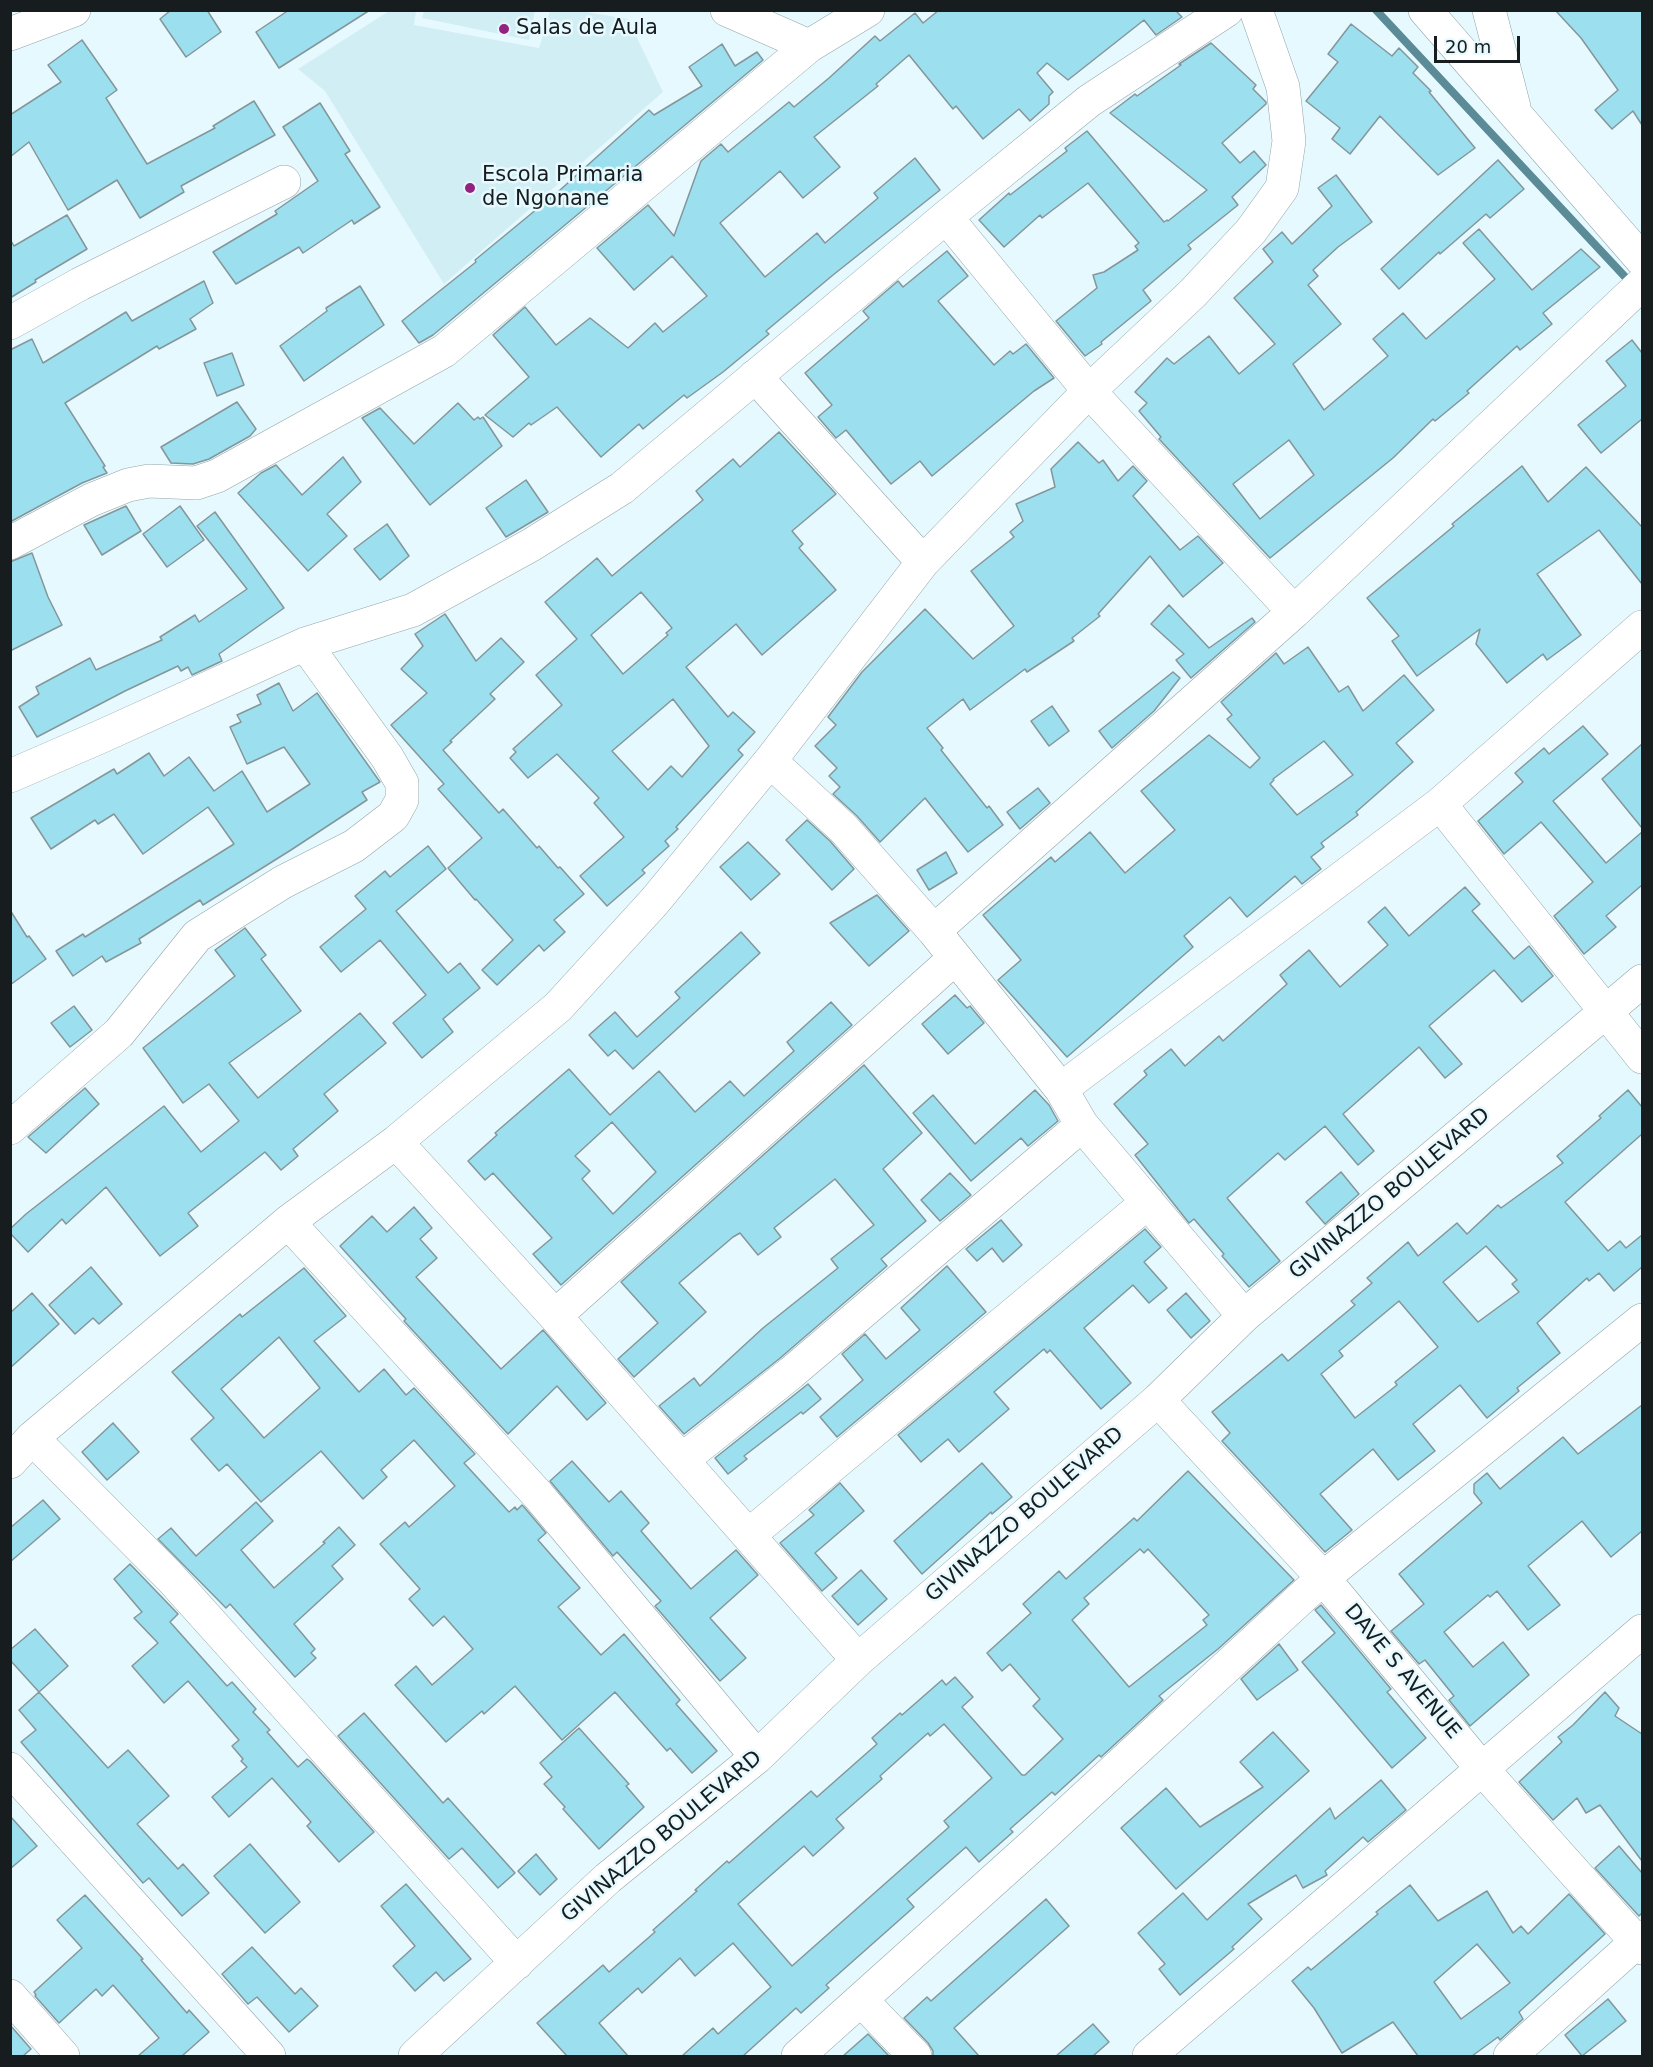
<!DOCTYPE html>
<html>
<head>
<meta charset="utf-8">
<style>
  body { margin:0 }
  #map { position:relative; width:1653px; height:2067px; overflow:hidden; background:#e6f9fe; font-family:"DejaVu Sans",sans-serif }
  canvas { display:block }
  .frame { position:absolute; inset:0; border:12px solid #171d1f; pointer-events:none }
  .scale { position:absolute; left:1434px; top:36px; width:86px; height:27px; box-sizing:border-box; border:3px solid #171d1f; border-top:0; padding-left:8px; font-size:18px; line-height:21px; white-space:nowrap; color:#171d1f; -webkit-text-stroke:4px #e6f9fe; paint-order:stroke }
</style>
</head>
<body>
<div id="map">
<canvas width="1653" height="2067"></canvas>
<div class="frame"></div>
<div class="scale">20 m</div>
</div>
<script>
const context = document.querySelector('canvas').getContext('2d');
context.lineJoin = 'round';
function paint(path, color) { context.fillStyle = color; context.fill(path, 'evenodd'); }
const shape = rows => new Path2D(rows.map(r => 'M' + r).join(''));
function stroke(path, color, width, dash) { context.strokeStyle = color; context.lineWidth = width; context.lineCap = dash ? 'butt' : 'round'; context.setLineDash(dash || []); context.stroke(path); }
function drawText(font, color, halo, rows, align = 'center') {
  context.font = font + ' "DejaVu Sans",sans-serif'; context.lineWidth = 5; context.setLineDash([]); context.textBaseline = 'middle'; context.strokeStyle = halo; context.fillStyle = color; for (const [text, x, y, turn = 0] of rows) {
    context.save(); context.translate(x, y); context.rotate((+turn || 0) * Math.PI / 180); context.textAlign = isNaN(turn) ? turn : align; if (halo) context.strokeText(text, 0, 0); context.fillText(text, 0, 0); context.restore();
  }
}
paint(shape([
  [389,11,416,11,414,25,539,48,550,11,581,11,628,19,663,92,444,284,325,91,298,69],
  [424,11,424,10,535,11,529,40,422,18]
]), '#d2eef5');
stroke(shape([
  [1376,10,1628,280]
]), '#5a8b97', 8);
const building = shape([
  [171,10,207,10,221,32,186,57,160,19,171,10],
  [289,10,370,10,279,68,256,32,289,10],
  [939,10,1175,10,1182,17,1156,35,1144,20,1068,80,1047,63,1037,73,1053,92,1049,96,1049,104,1030,121,1019,109,983,139,956,106,953,109,909,55,876,84,878,86,814,137,840,167,803,198,780,171,720,223,765,277,817,233,825,243,878,198,874,193,915,158,940,190,833,275,766,331,769,334,723,372,687,398,684,395,643,429,639,424,601,457,557,407,531,425,529,423,513,437,485,415,529,377,493,335,525,307,556,345,590,318,628,348,655,323,663,332,707,296,672,256,634,290,597,248,648,205,674,236,701,161,721,144,728,152,789,102,794,107,829,78,875,36,880,41,915,13,923,23,939,10],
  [1555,10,1642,10,1642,125,1633,111,1612,129,1595,110,1618,90,1581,38,1555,10],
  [1351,24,1392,56,1399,48,1418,67,1413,73,1431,91,1429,92,1475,148,1438,175,1380,116,1350,154,1332,139,1340,128,1306,101,1338,62,1328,54,1351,24],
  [82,40,117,90,106,98,147,164,215,128,213,126,254,101,275,135,181,186,184,192,140,218,117,180,68,210,29,142,10,157,10,115,61,82,48,65,82,40],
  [1211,43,1256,85,1253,89,1266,102,1266,104,1222,143,1240,163,1254,151,1266,165,1232,197,1238,205,1188,245,1191,249,1143,290,1151,301,1101,342,1102,344,1085,356,1056,321,1097,288,1093,275,1104,272,1138,250,1135,246,1139,243,1088,183,1042,218,1040,215,1004,247,979,220,1009,193,1010,195,1067,151,1065,148,1087,131,1164,222,1167,220,1168,221,1207,190,1110,113,1135,94,1137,96,1181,65,1179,64,1211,43],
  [722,44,735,66,757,52,763,60,433,335,419,343,402,321,476,262,475,260,560,190,649,110,654,115,702,86,689,67,722,44],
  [320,103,350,151,345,154,380,207,354,224,352,220,303,253,299,247,236,284,213,252,277,214,275,211,318,181,283,127,320,103],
  [1498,160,1524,189,1490,218,1486,214,1440,254,1439,252,1399,289,1381,269,1498,160],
  [1336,175,1372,222,1338,247,1313,270,1318,276,1308,285,1341,324,1293,364,1324,410,1388,356,1373,339,1403,313,1426,339,1495,279,1463,243,1479,229,1532,290,1581,249,1600,267,1543,313,1552,324,1520,350,1517,346,1467,391,1469,393,1435,421,1433,419,1393,458,1270,558,1159,439,1161,437,1139,411,1147,403,1135,392,1167,358,1174,364,1209,336,1239,374,1275,344,1234,298,1273,262,1263,249,1282,232,1292,244,1332,206,1318,188,1336,175],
  [1289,440,1314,475,1260,519,1233,484,1289,440],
  [67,215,87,249,35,280,36,282,10,298,10,239,14,246,67,215],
  [947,251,968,276,938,301,994,365,1010,351,1013,354,1026,344,1054,378,1034,391,932,476,920,461,891,484,846,430,836,438,818,417,832,405,805,373,869,318,863,311,898,281,903,287,947,251],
  [204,281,213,303,190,319,196,329,159,349,157,346,65,403,105,466,103,467,107,473,82,483,10,522,10,350,32,339,43,363,126,312,132,321,204,281],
  [360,286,384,325,304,381,280,346,327,311,326,308,360,286],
  [1632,340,1642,353,1642,419,1601,453,1578,425,1626,386,1606,361,1632,340],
  [232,353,244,385,217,396,204,363,232,353],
  [237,402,256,429,250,436,209,459,193,464,171,463,161,447,237,402],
  [458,403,474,420,478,417,480,419,483,417,502,446,430,505,362,418,380,408,414,444,458,403],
  [779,432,836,494,792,531,803,544,799,548,836,590,762,655,736,624,686,667,728,717,733,712,755,732,738,750,743,755,676,827,678,829,665,841,669,846,642,870,645,873,607,906,580,876,624,837,594,803,599,798,557,754,528,778,510,758,516,752,513,749,562,705,536,675,577,639,545,602,597,558,612,576,703,500,696,491,733,459,740,467,779,432],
  [641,592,672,628,666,633,668,635,623,674,591,635,641,592],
  [673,699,709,746,682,777,671,766,648,790,612,751,673,699],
  [1078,442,1099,463,1103,460,1118,481,1133,466,1147,481,1133,496,1180,550,1198,536,1223,563,1183,597,1150,556,1098,614,1100,616,1072,638,1074,641,1027,672,1025,669,970,710,963,699,927,728,943,748,941,750,987,808,989,806,1003,825,968,852,925,798,880,842,857,816,833,794,840,787,829,776,837,768,815,746,836,725,828,717,862,672,925,609,973,659,1014,626,971,571,1014,537,1010,532,1023,521,1016,504,1055,487,1051,469,1078,442],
  [343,457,361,482,327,514,347,536,308,571,238,493,261,473,276,465,302,495,343,457],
  [1522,466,1548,502,1586,467,1642,527,1642,584,1599,530,1537,574,1581,635,1547,660,1543,654,1507,683,1476,644,1480,629,1417,676,1392,641,1399,636,1367,598,1454,526,1452,524,1522,466],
  [526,480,548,512,506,537,486,508,526,480],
  [126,506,141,531,102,555,84,525,126,506],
  [180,506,204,540,167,567,143,534,180,506],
  [215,512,284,608,219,654,222,661,192,675,188,667,181,671,178,666,125,691,37,737,19,707,39,694,36,687,90,658,96,670,162,640,160,637,195,615,199,622,247,589,197,526,215,512],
  [387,524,409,556,380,580,354,549,387,524],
  [32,553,48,597,62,625,10,651,10,562,32,553],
  [1169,605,1209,648,1252,618,1255,622,1191,678,1176,660,1184,654,1151,624,1169,605],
  [445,614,476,661,501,638,524,662,490,694,495,699,450,741,452,742,443,750,499,813,503,809,537,848,539,846,558,868,560,867,584,894,554,920,565,932,544,951,539,945,497,985,482,970,513,940,476,899,475,900,448,868,482,838,438,789,444,784,391,725,427,693,401,669,423,646,415,634,445,614],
  [1308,647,1339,692,1348,686,1363,711,1404,675,1434,710,1396,743,1413,762,1356,812,1358,815,1321,843,1324,847,1311,857,1321,869,1302,884,1295,876,1247,917,1230,897,1184,936,1193,947,1067,1057,998,980,1021,960,983,915,1051,857,1055,862,1090,832,1125,873,1175,830,1141,791,1209,735,1250,768,1260,758,1227,719,1232,715,1221,702,1276,653,1284,664,1308,647],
  [1324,741,1353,775,1297,815,1270,784,1274,780,1273,779,1324,741],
  [1173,672,1180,678,1154,711,1112,748,1099,731,1173,672],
  [279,683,293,711,317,693,380,782,362,792,367,800,291,850,203,905,200,900,139,939,141,943,106,962,102,956,73,976,56,951,83,934,85,937,234,844,208,807,143,854,114,814,98,824,95,820,51,849,31,818,114,769,117,774,149,753,164,776,189,757,214,791,242,771,267,812,310,784,284,747,247,764,230,727,241,722,237,715,261,704,257,695,279,683],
  [1052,706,1069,731,1049,746,1031,721,1052,706],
  [1583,726,1608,754,1553,801,1606,863,1642,832,1642,885,1606,916,1616,927,1584,954,1554,916,1593,882,1541,822,1504,854,1478,821,1523,782,1515,773,1544,748,1549,754,1583,726],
  [1642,744,1642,828,1602,779,1642,744],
  [1038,788,1050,803,1020,829,1007,812,1038,788],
  [807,820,830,841,854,869,832,890,786,840,807,820],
  [748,842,780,874,751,900,720,867,748,842],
  [428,846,446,869,396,911,448,973,460,963,480,988,443,1019,453,1032,422,1058,393,1023,426,995,380,940,341,972,320,947,366,909,355,896,385,871,390,877,428,846],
  [946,852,957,873,929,890,917,870,946,852],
  [1465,887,1480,904,1472,911,1514,959,1529,946,1553,976,1522,1002,1494,970,1429,1026,1462,1064,1445,1078,1419,1047,1343,1114,1374,1151,1358,1165,1325,1126,1285,1160,1278,1153,1227,1198,1280,1261,1249,1287,1222,1256,1224,1254,1194,1219,1189,1223,1135,1155,1148,1144,1114,1104,1147,1075,1144,1071,1171,1049,1185,1066,1219,1036,1223,1041,1287,984,1280,975,1309,950,1340,987,1388,945,1368,922,1385,907,1409,936,1465,887],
  [877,895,909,931,869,966,830,923,877,895],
  [10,910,27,937,29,936,46,959,10,985,10,910],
  [245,928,266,955,261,959,301,1011,229,1063,258,1098,360,1013,386,1043,324,1094,338,1111,293,1149,298,1156,281,1170,265,1152,188,1213,198,1226,160,1256,106,1187,66,1224,62,1219,28,1252,10,1233,10,1229,26,1214,164,1106,201,1152,239,1121,209,1084,183,1103,143,1048,235,976,215,950,245,928],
  [741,932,760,953,633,1069,615,1050,608,1056,589,1035,615,1012,637,1037,680,998,675,992,741,932],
  [955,995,967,1008,970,1006,984,1023,948,1054,922,1024,955,995],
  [831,1002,852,1025,561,1285,533,1254,552,1238,493,1173,485,1180,468,1161,497,1135,495,1133,569,1069,610,1115,659,1071,695,1112,730,1081,744,1096,794,1051,787,1042,831,1002],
  [612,1122,656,1172,613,1214,582,1179,590,1171,575,1156,612,1122],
  [74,1006,92,1030,70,1047,51,1023,74,1006],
  [864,1065,922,1133,883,1169,926,1221,881,1259,887,1266,779,1359,684,1434,659,1406,694,1378,700,1386,763,1328,838,1268,831,1259,874,1225,835,1179,774,1228,781,1237,758,1255,740,1233,733,1237,679,1283,706,1312,634,1377,618,1359,658,1323,621,1282,864,1065],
  [85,1088,99,1104,46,1153,28,1137,85,1088],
  [1035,1090,1049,1105,1058,1121,1028,1146,1021,1138,971,1181,913,1113,933,1095,975,1144,1035,1090],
  [1628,1090,1642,1107,1642,1134,1565,1202,1608,1251,1620,1241,1626,1248,1642,1235,1642,1267,1614,1291,1599,1273,1589,1281,1587,1278,1537,1323,1560,1353,1517,1388,1519,1391,1487,1418,1460,1385,1413,1424,1435,1451,1398,1480,1373,1449,1320,1494,1352,1530,1325,1552,1222,1441,1230,1433,1212,1412,1282,1354,1288,1361,1355,1305,1351,1301,1372,1283,1367,1278,1408,1242,1418,1256,1457,1223,1467,1234,1498,1205,1501,1208,1563,1163,1557,1156,1601,1118,1599,1116,1628,1090],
  [1486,1246,1517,1280,1512,1284,1519,1292,1478,1322,1443,1282,1486,1246],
  [1399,1301,1438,1347,1395,1382,1397,1385,1355,1418,1321,1374,1343,1356,1339,1351,1399,1301],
  [1341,1172,1359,1194,1325,1224,1306,1202,1341,1172],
  [950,1173,971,1195,940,1221,921,1200,950,1173],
  [414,1207,432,1228,420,1239,437,1258,416,1277,501,1369,543,1330,606,1403,587,1420,557,1386,508,1434,404,1321,406,1319,340,1246,372,1216,387,1232,414,1207],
  [1001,1220,1022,1245,1003,1262,992,1248,977,1261,966,1249,1001,1220],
  [1145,1229,1161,1247,1144,1262,1167,1288,1149,1303,1133,1285,1084,1328,1131,1383,1101,1409,1050,1350,1047,1353,1044,1349,994,1392,1009,1409,959,1452,948,1439,921,1462,898,1435,1145,1229],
  [947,1266,986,1312,837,1437,820,1417,863,1380,842,1354,865,1334,886,1359,920,1330,901,1308,947,1266],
  [91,1267,122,1304,99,1324,93,1318,75,1334,49,1305,91,1267],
  [304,1268,346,1316,314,1341,359,1392,384,1369,406,1395,414,1388,475,1454,464,1463,509,1512,515,1507,517,1510,522,1505,524,1507,546,1533,538,1540,580,1588,558,1607,601,1655,624,1634,680,1700,676,1704,717,1751,692,1773,670,1748,667,1751,615,1692,562,1740,515,1686,484,1714,482,1711,446,1742,395,1685,416,1666,432,1685,473,1649,444,1616,433,1626,409,1599,420,1589,380,1544,405,1522,409,1527,455,1486,414,1440,381,1470,387,1477,363,1499,321,1451,261,1502,227,1464,219,1471,191,1439,214,1418,172,1372,240,1314,242,1317,304,1268],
  [279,1337,320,1388,264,1438,221,1389,279,1337],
  [32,1293,59,1324,10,1368,10,1313,32,1293],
  [1186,1293,1210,1321,1191,1338,1167,1310,1186,1293],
  [808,1384,821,1399,803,1414,801,1412,744,1456,747,1459,728,1474,715,1458,808,1384],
  [1642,1405,1642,1531,1611,1557,1582,1521,1528,1566,1560,1605,1528,1630,1497,1591,1490,1597,1488,1595,1444,1632,1473,1667,1503,1642,1529,1675,1470,1726,1449,1700,1454,1696,1425,1660,1419,1664,1391,1631,1424,1604,1399,1574,1482,1503,1474,1493,1474,1484,1487,1473,1500,1489,1563,1437,1578,1454,1642,1405],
  [113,1423,139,1452,107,1480,82,1452,113,1423],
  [572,1461,609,1502,621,1491,649,1523,641,1531,691,1589,736,1550,758,1575,710,1618,746,1658,720,1681,655,1606,661,1601,617,1552,613,1556,550,1481,572,1461],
  [982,1463,1012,1497,992,1514,991,1512,922,1574,894,1541,982,1463],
  [1188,1471,1294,1580,1218,1649,1159,1696,1163,1700,1101,1757,1099,1755,1055,1795,1052,1792,1010,1829,1013,1832,979,1862,966,1847,907,1899,914,1907,826,1985,829,1988,801,2013,796,2008,743,2056,682,2056,713,2028,718,2034,771,1987,733,1943,695,1976,680,1958,642,1993,638,1988,599,2023,628,2056,567,2056,537,2023,603,1965,609,1972,655,1932,653,1930,697,1891,695,1890,727,1861,729,1863,811,1791,817,1797,877,1744,872,1738,900,1713,902,1715,942,1680,946,1685,955,1677,973,1697,962,1707,1022,1775,1025,1775,1063,1739,1033,1706,1040,1699,1010,1664,1002,1671,987,1653,1031,1613,1023,1604,1059,1571,1066,1579,1134,1518,1137,1521,1188,1471],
  [1140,1549,1144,1553,1148,1549,1209,1615,1203,1620,1207,1625,1129,1687,1072,1620,1089,1604,1084,1598,1140,1549],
  [944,1724,992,1778,944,1821,949,1827,792,1966,738,1904,804,1846,813,1856,844,1828,836,1819,882,1779,880,1776,928,1733,930,1736,944,1724],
  [840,1483,864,1511,815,1553,837,1578,822,1591,780,1543,814,1515,809,1510,840,1483],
  [43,1500,60,1519,10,1562,10,1528,43,1500],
  [256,1502,273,1521,241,1550,274,1588,325,1543,323,1542,339,1527,355,1545,332,1566,343,1579,294,1624,315,1649,311,1653,316,1658,295,1677,230,1604,226,1608,158,1539,171,1528,196,1556,256,1502],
  [130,1564,178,1614,170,1622,227,1686,232,1682,256,1709,253,1712,270,1730,267,1732,298,1767,307,1759,310,1761,374,1832,339,1862,307,1826,311,1822,272,1778,229,1817,212,1797,247,1767,241,1761,243,1759,232,1746,239,1740,188,1681,164,1703,132,1666,158,1643,134,1618,142,1612,114,1579,130,1564],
  [861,1570,887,1599,858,1625,832,1596,861,1570],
  [1321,1605,1391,1689,1387,1692,1426,1738,1392,1768,1302,1662,1335,1633,1315,1610,1321,1605],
  [35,1629,68,1666,39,1692,10,1660,10,1650,35,1629],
  [1279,1644,1298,1670,1257,1700,1241,1679,1279,1644],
  [39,1692,108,1768,128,1750,169,1796,137,1824,178,1869,183,1864,209,1893,182,1916,149,1878,143,1883,21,1742,36,1730,19,1710,39,1692],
  [1605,1692,1619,1708,1615,1716,1642,1734,1642,1861,1600,1805,1586,1813,1577,1798,1553,1820,1519,1782,1562,1742,1558,1737,1573,1725,1605,1692],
  [364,1713,443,1803,448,1798,515,1873,498,1888,462,1848,449,1859,338,1736,364,1713],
  [579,1728,629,1784,626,1786,644,1807,599,1849,563,1809,565,1807,544,1784,552,1777,540,1763,579,1728],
  [1273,1732,1309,1771,1176,1889,1121,1828,1166,1788,1200,1827,1263,1787,1240,1762,1273,1732],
  [1381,1780,1406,1810,1368,1842,1363,1837,1325,1871,1327,1875,1303,1888,1296,1875,1248,1904,1262,1919,1232,1947,1234,1949,1180,1995,1159,1969,1165,1964,1138,1933,1183,1893,1207,1920,1330,1808,1335,1819,1381,1780],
  [10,1816,37,1846,10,1869,10,1816],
  [250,1844,300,1902,265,1933,214,1876,250,1844],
  [1619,1846,1642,1873,1642,1913,1639,1916,1595,1868,1619,1846],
  [536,1854,557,1879,540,1895,518,1871,536,1854],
  [406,1884,471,1959,444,1981,436,1972,415,1991,393,1966,415,1946,381,1906,406,1884],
  [1410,1885,1438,1921,1487,1891,1513,1933,1521,1926,1528,1934,1569,1894,1605,1934,1519,2012,1523,2019,1500,2040,1498,2037,1472,2056,1418,2056,1393,2022,1342,2053,1314,2008,1292,1981,1308,1967,1311,1970,1378,1914,1376,1912,1410,1885],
  [1477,1944,1510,1983,1461,2019,1434,1982,1477,1944],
  [85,1895,143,1959,141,1960,187,2013,189,2010,209,2032,182,2056,138,2056,159,2038,113,1985,102,1996,96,1989,59,2023,35,1996,36,1995,34,1992,82,1948,57,1920,85,1895],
  [1046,1899,1069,1926,954,2028,979,2056,933,2056,933,2051,928,2043,904,2018,927,1997,931,2001,1046,1899],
  [252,1947,295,1994,301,1988,318,2006,289,2032,257,1997,248,2004,222,1974,252,1947],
  [1608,1999,1626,2021,1582,2056,1565,2035,1608,1999],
  [1093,2024,1109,2042,1093,2056,1056,2056,1093,2024],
  [10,2025,31,2049,23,2056,10,2056,10,2025],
  [868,2034,889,2056,843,2056,868,2034]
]);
paint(building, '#9ce0f0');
stroke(building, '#84969a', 1.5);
const minor = shape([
  [727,10,809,46],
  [1425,10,1642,260],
  [1489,10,1514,107],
  [10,34,74,10],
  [946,217,1089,391,1294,612],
  [10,323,80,284,284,182],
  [755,376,923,562],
  [10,543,91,500,128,485,149,481,196,483,217,476,444,351,809,46,868,10],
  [770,761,843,828,934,931,1061,1089,1440,804,1642,627],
  [10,776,100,737,305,644,413,610,531,545,622,488,946,217,1089,101,1227,10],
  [1440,804,1642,1057],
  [934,931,1294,612,1642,284],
  [1082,1125,1244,1316],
  [10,1128,119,1033,197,936,283,882,354,846,393,816,402,800,402,783,387,757,305,644],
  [396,1142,555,1316,858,1660],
  [288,1222,538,1495,757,1757],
  [555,1316,954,959],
  [1158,1400,1323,1578,1483,1770,1642,1948],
  [32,1438,170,1577,517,1963],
  [682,1460,791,1373,1082,1125,1061,1089],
  [10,1462,32,1438,288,1222,396,1142,558,1007,654,902,770,761,923,562,1089,391,1193,293,1251,231,1282,188,1289,141,1283,87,1256,10],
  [749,1535,1148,1202],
  [10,1769,269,2056],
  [10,1996,63,2056],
  [861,2000,915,2056],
  [415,2056,608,1878,757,1757,858,1660,1158,1400,1244,1316,1642,981],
  [798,2056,1034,1844,1323,1578,1642,1320],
  [1149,2056,1642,1631],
  [1510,2056,1642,1937]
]);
stroke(minor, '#93a5a9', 34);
stroke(minor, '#fff', 33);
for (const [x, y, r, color] of [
  [504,29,6,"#952280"],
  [470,188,6,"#952280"]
]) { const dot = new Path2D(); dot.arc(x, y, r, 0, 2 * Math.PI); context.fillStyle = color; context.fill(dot); stroke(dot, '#e6f9fe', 2); }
drawText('21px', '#171d1f', '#e6f9fe', [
  ["Salas de Aula",516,29],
  ["Escola Primaria",482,176],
  ["de Ngonane",482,200]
], 'left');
drawText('21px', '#171d1f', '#e6f9fe', [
  ["GIVINAZZO BOULEVARD",1390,1194,-40],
  ["GIVINAZZO BOULEVARD",1025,1515,-41],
  ["DAVE S AVENUE",1402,1672,50],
  ["GIVINAZZO BOULEVARD",662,1837,-40]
]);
</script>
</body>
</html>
